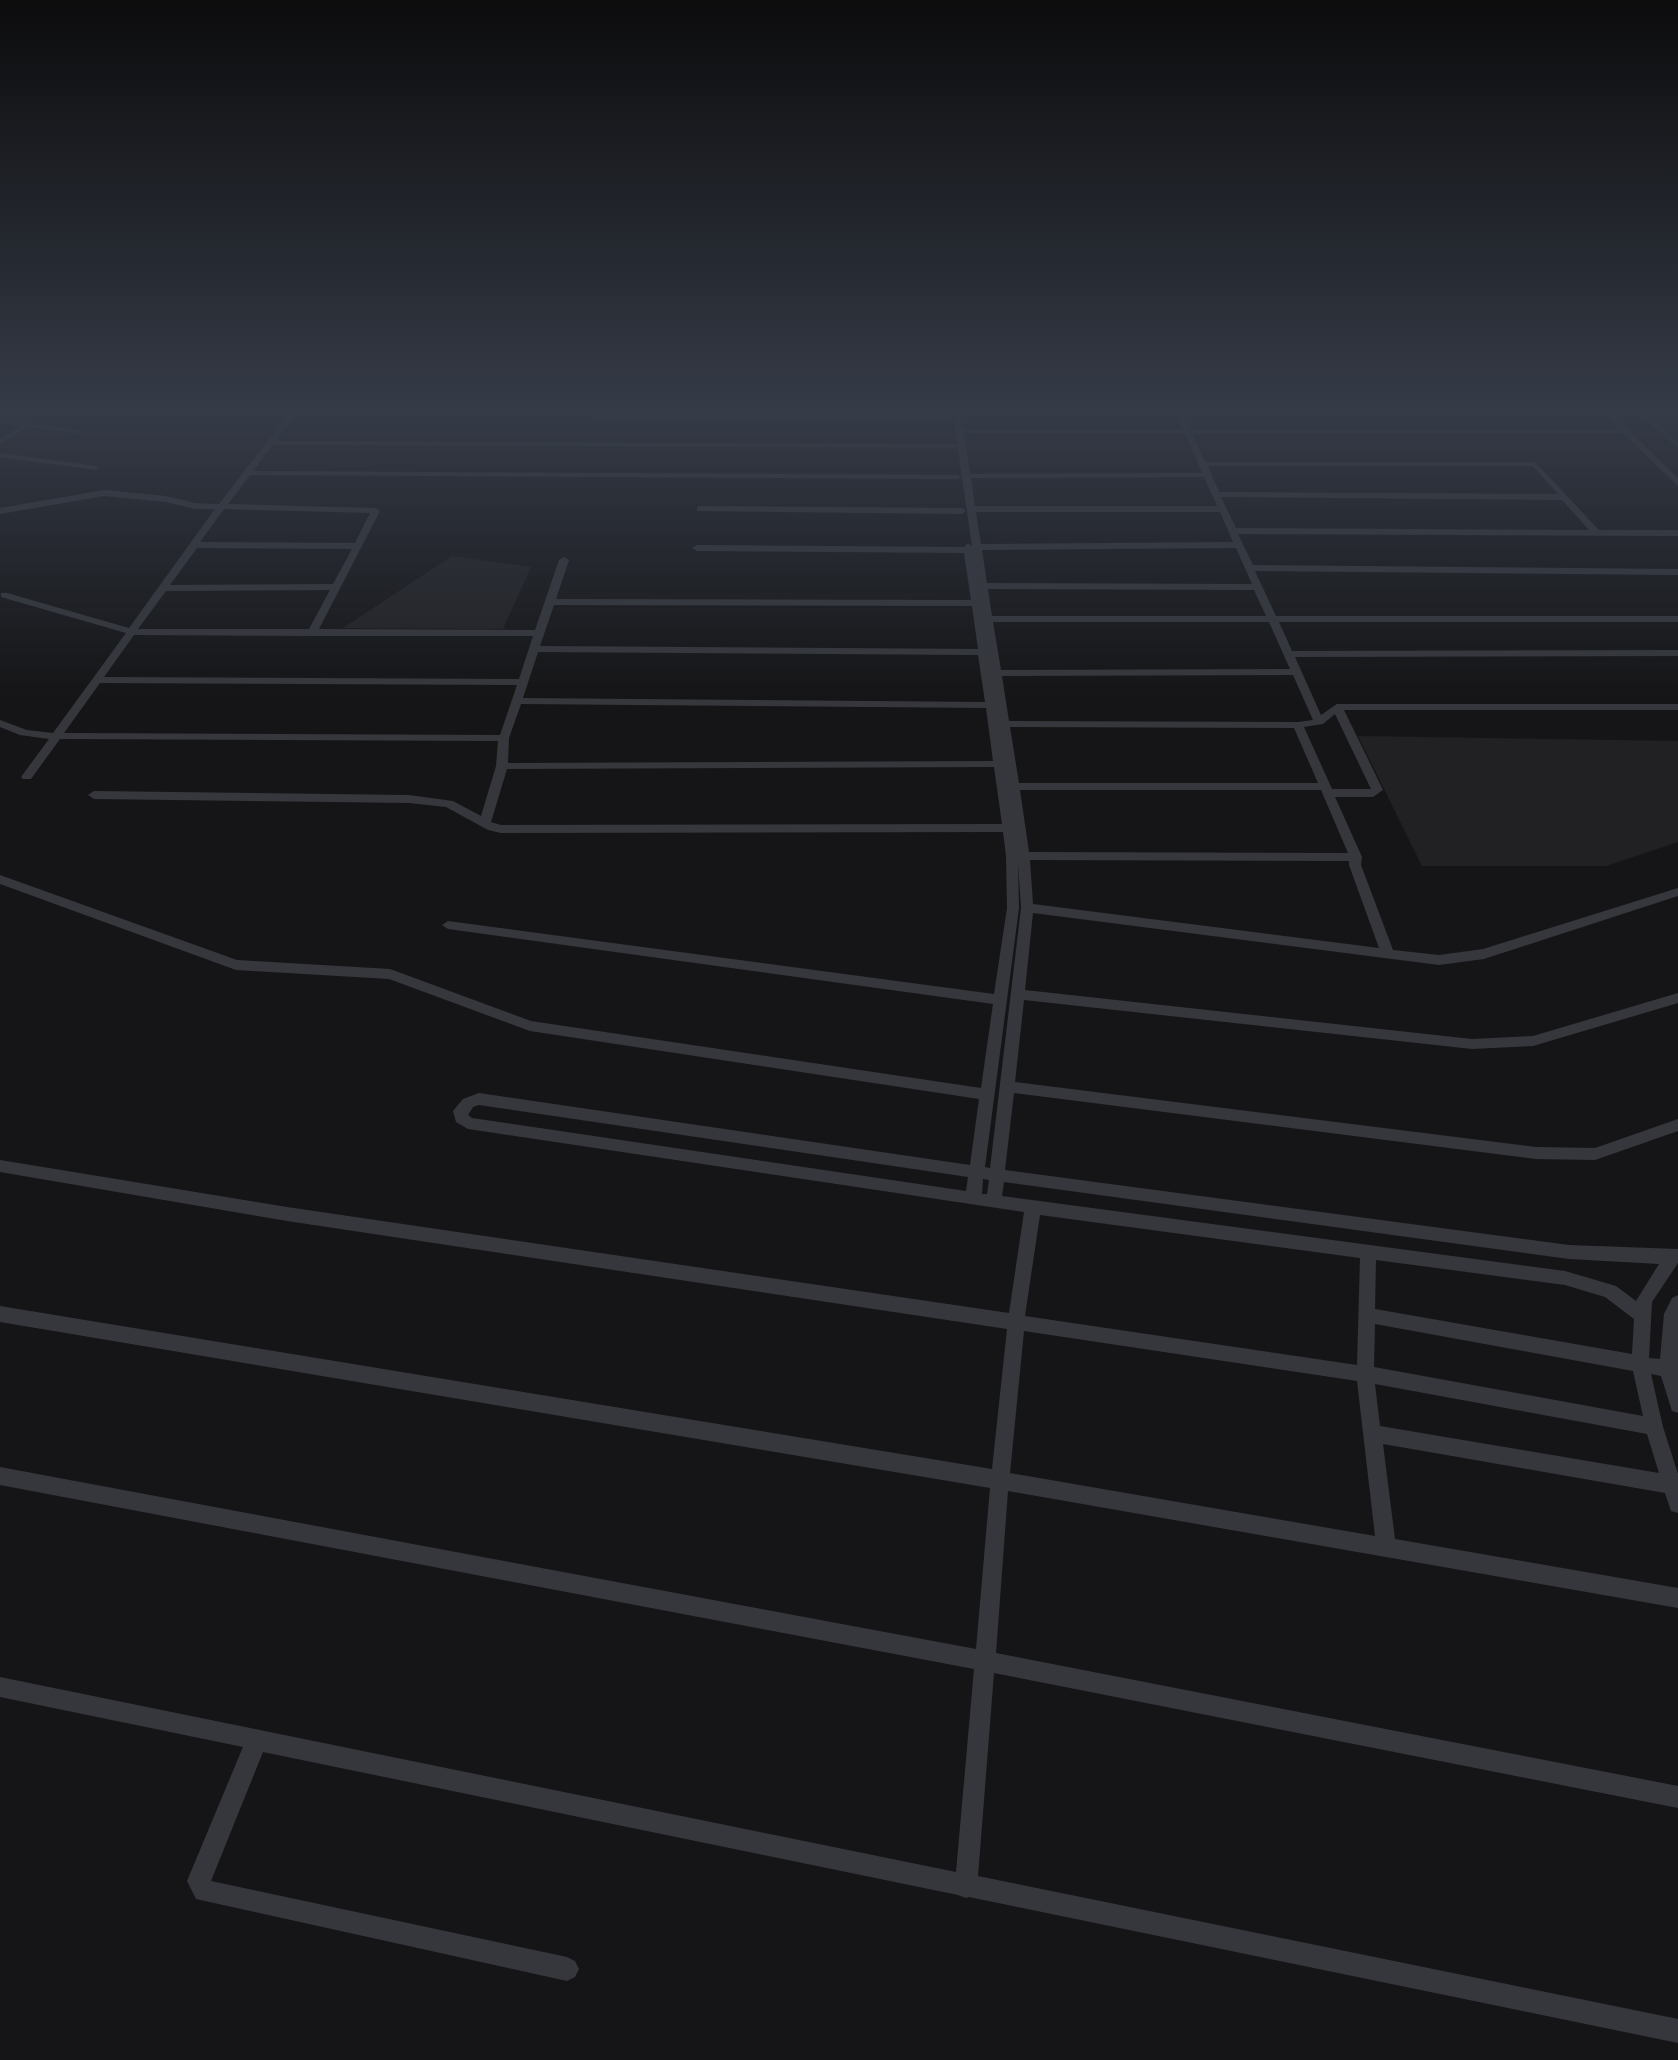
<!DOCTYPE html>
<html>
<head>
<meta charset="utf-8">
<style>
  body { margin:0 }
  canvas { display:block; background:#151517 }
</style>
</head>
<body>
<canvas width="1678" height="2060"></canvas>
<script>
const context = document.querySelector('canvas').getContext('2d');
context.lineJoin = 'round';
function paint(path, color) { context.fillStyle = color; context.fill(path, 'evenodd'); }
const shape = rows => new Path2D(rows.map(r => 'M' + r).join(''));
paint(shape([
  [1641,408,1678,408,1678,442],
  [452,556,531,567,503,629,343,628],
  [1358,736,1678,741,1678,842,1606,866,1422,866]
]), '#212124');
paint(shape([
  [5,408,14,408,0,417,0,411,5,408],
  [293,408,301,408,299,411,949,414,953,416,949,418,295,415,276,441,953,444,957,446,953,448,272,445,253,471,957,475,961,477,957,479,250,475,228,504,376,508,380,511,319,629,535,630,559,560,564,557,569,560,556,599,971,600,964,553,697,551,692,548,697,545,964,547,968,543,972,546,952,408,960,408,963,429,1182,429,1173,408,1181,408,1190,429,1619,429,1598,408,1606,408,1678,478,1678,486,1623,433,1192,433,1205,462,1535,462,1599,530,1678,530,1678,536,1238,534,1253,565,1678,569,1678,575,1255,571,1276,616,1678,616,1678,622,1279,622,1292,651,1678,650,1678,656,1295,657,1321,715,1337,704,1678,704,1678,710,1344,710,1383,790,1373,797,1335,797,1362,857,1361,865,1393,950,1439,955,1483,949,1678,888,1678,896,1484,959,1439,965,1033,913,1025,990,1472,1039,1533,1036,1678,993,1678,1003,1533,1046,1472,1049,1024,1000,1015,1082,1536,1147,1595,1148,1678,1119,1678,1131,1595,1160,1536,1159,1014,1093,1005,1170,1569,1245,1678,1249,1678,1263,1652,1302,1649,1358,1660,1359,1664,1314,1672,1298,1678,1295,1678,1413,1672,1411,1661,1376,1651,1374,1663,1427,1678,1474,1678,1513,1671,1511,1665,1493,1383,1444,1395,1539,1678,1588,1678,1608,1008,1491,996,1653,1678,1786,1678,1808,994,1673,978,1876,1678,2019,1678,2043,969,1897,966,1898,958,1895,263,1752,211,1881,567,1957,575,1961,579,1969,575,1977,567,1981,196,1899,187,1881,243,1747,0,1697,0,1677,956,1872,974,1669,0,1485,0,1467,976,1649,990,1488,0,1322,0,1306,992,1469,1007,1329,287,1221,0,1172,0,1160,287,1207,1009,1313,1024,1212,468,1129,456,1122,453,1111,463,1099,479,1093,970,1165,979,1099,530,1031,389,979,236,970,0,884,0,875,237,960,390,969,531,1021,981,1088,993,1004,448,929,442,925,448,921,994,994,1007,908,1006,856,1003,832,501,833,488,830,446,807,409,803,94,799,88,795,94,791,409,795,453,801,481,816,496,766,498,741,60,739,31,779,23,779,21,777,49,739,20,735,0,727,0,720,27,730,53,733,126,633,1,597,1,593,7,593,129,628,215,509,195,509,166,502,104,496,0,514,0,508,104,490,166,496,195,503,219,504,293,408],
  [964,433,1185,433,1202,473,970,474,964,433],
  [1208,466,1533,466,1558,494,1219,492,1208,466],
  [1204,477,1217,506,975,506,971,478,1204,477],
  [1221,497,1562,500,1589,530,1236,528,1221,497],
  [224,509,370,513,355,543,200,542,224,509],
  [976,512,1220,512,1233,542,981,544,976,512],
  [197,548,352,549,333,584,170,585,197,548],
  [1236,548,1252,584,987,583,982,550,1236,548],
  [988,589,1254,590,1266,616,992,616,988,589],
  [330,590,309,629,138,629,166,591,330,590],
  [554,605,972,606,978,649,540,646,554,605],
  [993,622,1269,622,1290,669,1001,670,993,622],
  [134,635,312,636,533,636,519,679,104,677,134,635],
  [538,652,978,655,985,702,523,698,538,652],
  [1293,675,1313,720,1298,722,1009,721,1002,676,1293,675],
  [100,683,517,685,500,735,64,733,100,683],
  [521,704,986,708,993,761,508,763,509,738,521,704],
  [1335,714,1371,789,1332,789,1304,727,1323,724,1335,714],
  [1010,727,1294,728,1318,783,1019,783,1010,727],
  [994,767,1002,824,501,825,491,822,507,769,994,767],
  [1020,790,1321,790,1348,853,1029,852,1020,790],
  [1030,860,1349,861,1349,865,1379,948,1033,904,1030,860],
  [1018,863,1021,908,990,1168,985,1167,1019,908,1018,863],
  [479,1105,968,1177,966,1191,472,1118,468,1115,473,1107,479,1105],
  [983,1179,989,1180,987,1194,982,1194,983,1179],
  [1004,1182,1569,1259,1659,1264,1636,1301,1616,1286,1565,1271,1002,1196,1004,1182],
  [1040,1215,1360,1258,1357,1365,1025,1316,1040,1215],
  [1376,1260,1565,1285,1605,1297,1634,1319,1632,1354,1375,1309,1376,1260],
  [1375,1324,1633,1371,1643,1416,1374,1367,1375,1324],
  [1024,1331,1357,1381,1375,1536,1010,1473,1024,1331],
  [1375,1384,1647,1434,1659,1473,1380,1426,1375,1384],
  [1633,408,1641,408,1678,442,1678,448,1633,408],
  [0,419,78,430,82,432,78,434,29,427,0,444,0,439,21,426,0,423,0,419],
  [0,453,96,466,100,468,96,470,0,457,0,453],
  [700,506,962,508,966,511,962,514,697,511,697,507,700,506]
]), '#35373c');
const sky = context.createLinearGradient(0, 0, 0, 696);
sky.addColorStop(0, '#0c0c0d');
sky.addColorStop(0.59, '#353b47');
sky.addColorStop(1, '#353b4700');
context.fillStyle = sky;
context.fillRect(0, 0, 1678, 696);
</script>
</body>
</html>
